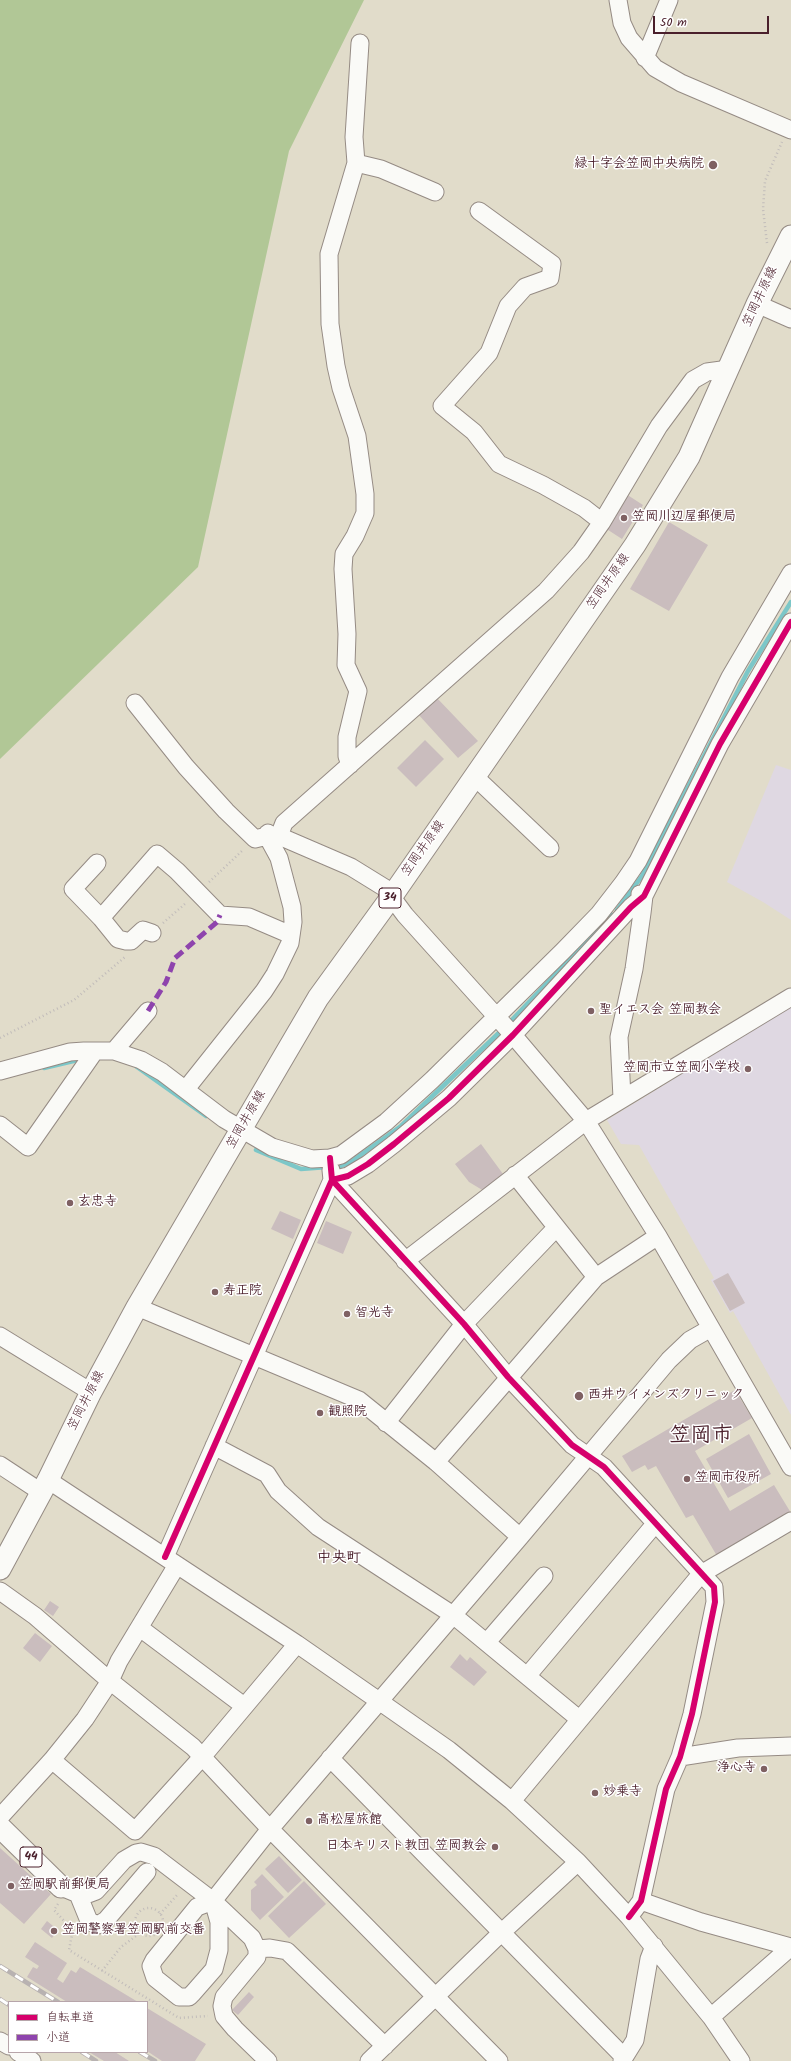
<!DOCTYPE html>
<html>
<head>
<meta charset="utf-8">
<style>
  body { margin:0 }
  #map { position:relative; width:791px; height:2061px; overflow:hidden; background:#e1dcca; font-family:Kalam,"Klee One",sans-serif }
  canvas { display:block }
  .legend { position:absolute; left:8px; top:2001px; width:140px; height:52px; box-sizing:border-box; background:#fff; border:1px solid #b7a5aa; margin:0; padding:5px 7px; list-style:none; font-size:12px; color:#4a1f2b }
  .legend li { display:flex; align-items:center; gap:8px; height:20px }
  .legend b { width:20px; border:1px solid #b7a5aa }
  .scale { position:absolute; left:653px; top:16px; width:116px; height:18px; box-sizing:border-box; border:2px solid #4a1f2b; border-top:0; padding-left:5px; font-size:12px; line-height:14px; white-space:nowrap; color:#4a1f2b; -webkit-text-stroke:3px #fff; paint-order:stroke }
</style>
</head>
<body>
<div id="map">
<canvas width="791" height="2061"></canvas>
<ul class="legend">
<li><b style="height:5px;background:#d6006c"></b>自転車道</li>
<li><b style="height:5px;background:#8e44ad"></b>小道</li>
</ul>
<div class="scale">50 m</div>
</div>
<script>
const context = document.querySelector('canvas').getContext('2d');
context.lineJoin = 'round';
function paint(path, color) { context.fillStyle = color; context.fill(path, 'evenodd'); }
const shape = rows => new Path2D(rows.map(r => 'M' + r).join(''));
function stroke(path, color, width, dash) { context.strokeStyle = color; context.lineWidth = width; context.lineCap = dash ? 'butt' : 'round'; context.setLineDash(dash || []); context.stroke(path); }
function drawText(font, color, halo, rows, align = 'center') {
  context.font = font + ' Kalam,"Klee One",sans-serif'; context.lineWidth = 3; context.setLineDash([]); context.textBaseline = 'middle'; context.strokeStyle = halo; context.fillStyle = color; for (const [text, x, y, turn = 0] of rows) {
    context.save(); context.translate(x, y); context.rotate((+turn || 0) * Math.PI / 180); context.textAlign = isNaN(turn) ? turn : align; if (halo) context.strokeText(text, 0, 0); context.fillText(text, 0, 0); context.restore();
  }
}
paint(shape([
  [776,765,791,770,791,920,763,902,727,882],
  [791,1007,791,1415,733,1311,730,1313,711,1280,714,1278,639,1145,621,1144,607,1120]
]), '#dfd8e2');
paint(shape([
  [0,0,364,0,289,151,198,567,0,759]
]), '#b1c796');
stroke(shape([
  [617,910,642,876,748,671,791,602],
  [508,1024,612,915],
  [137,1067,206,1116],
  [44,1068,82,1059],
  [256,1150,301,1169,341,1166,351,1162,401,1126,503,1029]
]), '#7cc7c8', 4.5);
paint(shape([
  [626,494,643,505,622,539,605,528],
  [669,522,708,545,669,611,630,589],
  [436,697,478,741,458,758,417,713],
  [425,740,444,759,416,787,397,768],
  [481,1144,503,1174,484,1191,469,1182,455,1164],
  [280,1211,301,1220,293,1239,271,1229],
  [326,1221,352,1232,343,1254,317,1243],
  [728,1273,745,1303,730,1311,713,1281],
  [735,1390,752,1418,695,1451,730,1511,774,1485,791,1513,717,1556,693,1515,686,1518,656,1466,648,1470,645,1465,632,1472,622,1456],
  [749,1434,771,1474,728,1498,706,1459],
  [50,1601,59,1607,53,1616,44,1610],
  [35,1633,52,1646,40,1662,23,1648],
  [460,1654,467,1661,470,1657,487,1672,474,1686,450,1667],
  [0,1848,51,1894,24,1924,0,1903],
  [279,1856,302,1880,288,1893,265,1869],
  [262,1874,284,1897,260,1920,251,1910,251,1890,257,1885,254,1882],
  [304,1881,326,1904,289,1938,268,1916],
  [47,1921,58,1930,52,1938,41,1929],
  [35,1942,67,1963,57,1979,63,1983,71,1970,76,1973,80,1967,138,2002,67,2002,27,1977,33,1967,37,1969,39,1966,25,1957],
  [249,1992,254,1997,238,2015,232,2010],
  [147,2008,206,2044,195,2061,162,2061,147,2051],
  [89,2052,115,2052,129,2061,104,2061]
]), '#cabdbe');
const minor = shape([
  [618,0,622,23,629,38,655,68,681,83,791,130],
  [645,58,669,0],
  [356,163,381,169,435,192],
  [479,211,552,264,550,278,525,287,508,306,489,353,442,406,474,432,499,464,543,485,584,508,602,522],
  [757,304,791,319],
  [135,703,186,767,226,811,255,839,267,836],
  [350,765,347,756,347,737,358,691,346,665,347,634,343,569,344,554,355,536,365,513,365,494,357,436,341,388,336,366,330,324,329,254,356,163,354,137,360,43],
  [474,776,550,848],
  [279,836,284,823,546,591,581,552,602,522,659,426,693,380,707,372,729,369],
  [271,843,279,836,351,867,385,888,405,915,513,1035,586,1121,658,1236,791,1467],
  [97,863,73,889,101,918],
  [152,933,143,930,131,941,126,941,118,939,101,918,157,854,177,871,220,915,249,917,291,935],
  [114,1051,148,1011],
  [0,1071,70,1052,84,1051,114,1051,141,1060,162,1072,224,1119,272,1147,312,1159,330,1158,341,1155,386,1122,432,1080,563,951,599,914,623,883,638,861,730,677,791,573],
  [186,1089,264,991,275,974,290,943,293,922,292,907,279,858,267,836,268,833],
  [622,1098,619,1037,634,969,642,913,644,896,640,894],
  [0,1125,28,1147,95,1051],
  [331,1170,332,1180,464,1324,508,1377,572,1445,604,1467,714,1587,715,1602,692,1714,680,1757,666,1789,641,1901,629,1917],
  [515,1175,596,1277],
  [405,1261,586,1121,791,997],
  [137,1307,359,1400,436,1462,520,1537],
  [0,1336,91,1392],
  [386,1423,464,1324,556,1228],
  [214,1446,267,1474,278,1491,318,1527,453,1615,579,1719],
  [436,1462,596,1277,658,1236],
  [0,1465,41,1492],
  [48,1480,297,1644,379,1701,449,1750,512,1801,578,1862,629,1917,711,2017,741,2061],
  [165,1557,332,1180,348,1176,368,1164,394,1144,449,1098,513,1035,631,907,644,896,720,744,791,622],
  [0,1591,35,1616,110,1681,193,1747,270,1829,499,2061],
  [140,1628,244,1706],
  [487,1642,544,1576],
  [528,1675,655,1524],
  [680,1757,738,1748,791,1746],
  [330,1758,624,2057],
  [52,1760,135,1831,203,1756,297,1644],
  [512,1801,701,1574,791,1521],
  [0,1817,52,1760,85,1719,110,1681,119,1661,177,1565],
  [61,1887,78,1894,88,1894,96,1891,124,1860,136,1853,141,1852,154,1856,213,1901,252,1938,257,1949,257,1957,224,1997,222,2006,224,2016,235,2029,268,2061],
  [78,1894,89,1921,98,1925,106,1920,147,1872],
  [213,1901,219,1922,219,1950,214,1969,193,1993,189,1997,179,1997,155,1978,151,1966,154,1960,197,1907,213,1901,270,1829,520,1537,669,1360,690,1340,711,1328],
  [641,1901,701,1922,791,1947],
  [257,1949,270,1948,287,1951,385,2046],
  [711,2017,791,1947],
  [0,2041,9,2046],
  [18,2052,32,2061],
  [369,2061,501,1933,578,1862],
  [622,2061,635,2040,649,1959,654,1946]
]);
const major = shape([
  [0,1569,48,1480,91,1392,137,1307,318,998,392,896,635,545,689,457,757,304,791,236],
  [0,1827,61,1887]
]);
stroke(minor, '#958b84', 19);
stroke(major, '#958b84', 23);
stroke(shape([
  [767,243,763,209,765,181,782,142],
  [209,882,243,850],
  [163,923,186,903],
  [0,1038,74,1000,125,957],
  [58,1904,54,1910,68,1925,72,1935,69,1950,179,2018,208,2016],
  '135 1922a14 14 0 1 1 28 0a14 14 0 1 1-28 0Z',
  [160,1914,178,1894],
  [102,1971,121,1947,140,1933]
]), '#c1bcba', 2.5, [1, 3]);
stroke(minor, '#fafaf7', 17);
stroke(major, '#fafaf7', 21);
const rail = shape([
  [0,1966,58,2002],
  [0,1999,9,2005],
  [82,2052,96,2061],
  [140,2052,155,2061]
]);
stroke(rail, '#b8b2b1', 4.5);
stroke(rail, '#fff', 3, [9]);
stroke(shape([
  [148,1011,166,982,175,958,217,922,220,915]
]), '#8e44ad', 5, [10, 5]);
stroke(shape([
  [330,1158,332,1180,464,1324,508,1377,572,1445,604,1467,714,1587,715,1602,692,1714,680,1757,666,1789,641,1901,629,1917],
  [165,1557,332,1180,348,1176,368,1164,394,1144,449,1098,513,1035,631,907,644,896,720,744,791,622]
]), '#d6006c', 6);
for (const [x, y, r, color] of [
  [713,165,5,"#7f6163"],
  [624,518,4,"#7f6163"],
  [591,1011,4,"#7f6163"],
  [748,1069,4,"#7f6163"],
  [70,1203,4,"#7f6163"],
  [215,1292,4,"#7f6163"],
  [347,1314,4,"#7f6163"],
  [579,1396,5,"#7f6163"],
  [320,1413,4,"#7f6163"],
  [687,1479,4,"#7f6163"],
  [764,1769,4,"#7f6163"],
  [595,1793,4,"#7f6163"],
  [309,1821,4,"#7f6163"],
  [495,1847,4,"#7f6163"],
  [11,1886,4,"#7f6163"],
  [54,1931,4,"#7f6163"]
]) { const dot = new Path2D(); dot.arc(x, y, r, 0, 2 * Math.PI); context.fillStyle = color; context.fill(dot); stroke(dot, '#fff', 1.5); }
for (const [x, y, w] of [
  [390,898,22],
  [31,1857,22]
]) { const box = new Path2D(); box.roundRect(x - w / 2, y - 10, w, 20, 3); context.fillStyle = '#fff'; context.fill(box); stroke(box, '#4a1f2b', 1); }
drawText('bold 12px', '#4a1f2b', null, [
  ["34",390,898],
  ["44",31,1857]
]);
drawText('bold 13px', '#4a1f2b', '#fff', [
  ["緑十字会笠岡中央病院",704,165,"right"],
  ["笠岡川辺屋郵便局",632,518],
  ["聖イエス会 笠岡教会",599,1011],
  ["笠岡市立笠岡小学校",740,1069,"right"],
  ["玄忠寺",78,1203],
  ["寿正院",223,1292],
  ["智光寺",355,1314],
  ["西井ウイメンズクリニック",588,1396],
  ["観照院",328,1413],
  ["笠岡市役所",695,1479],
  ["浄心寺",756,1769,"right"],
  ["妙乗寺",603,1793],
  ["高松屋旅館",317,1821],
  ["日本キリスト教団 笠岡教会",487,1847,"right"],
  ["笠岡駅前郵便局",19,1886],
  ["笠岡警察署笠岡駅前交番",62,1931]
], 'left');
drawText('13px', '#4a1f2b', '#fff', [
  ["笠岡井原線",761,297,-65],
  ["笠岡井原線",609,582,-55],
  ["笠岡井原線",424,849,-55],
  ["笠岡井原線",247,1120,-60],
  ["笠岡井原線",87,1401,-63]
]);
drawText('bold 15px', '#4a1f2b', '#fff', [
  ["中央町",339,1559]
]);
drawText('bold 21px', '#4a1f2b', '#fff', [
  ["笠岡市",701,1437]
]);
</script>
</body>
</html>
